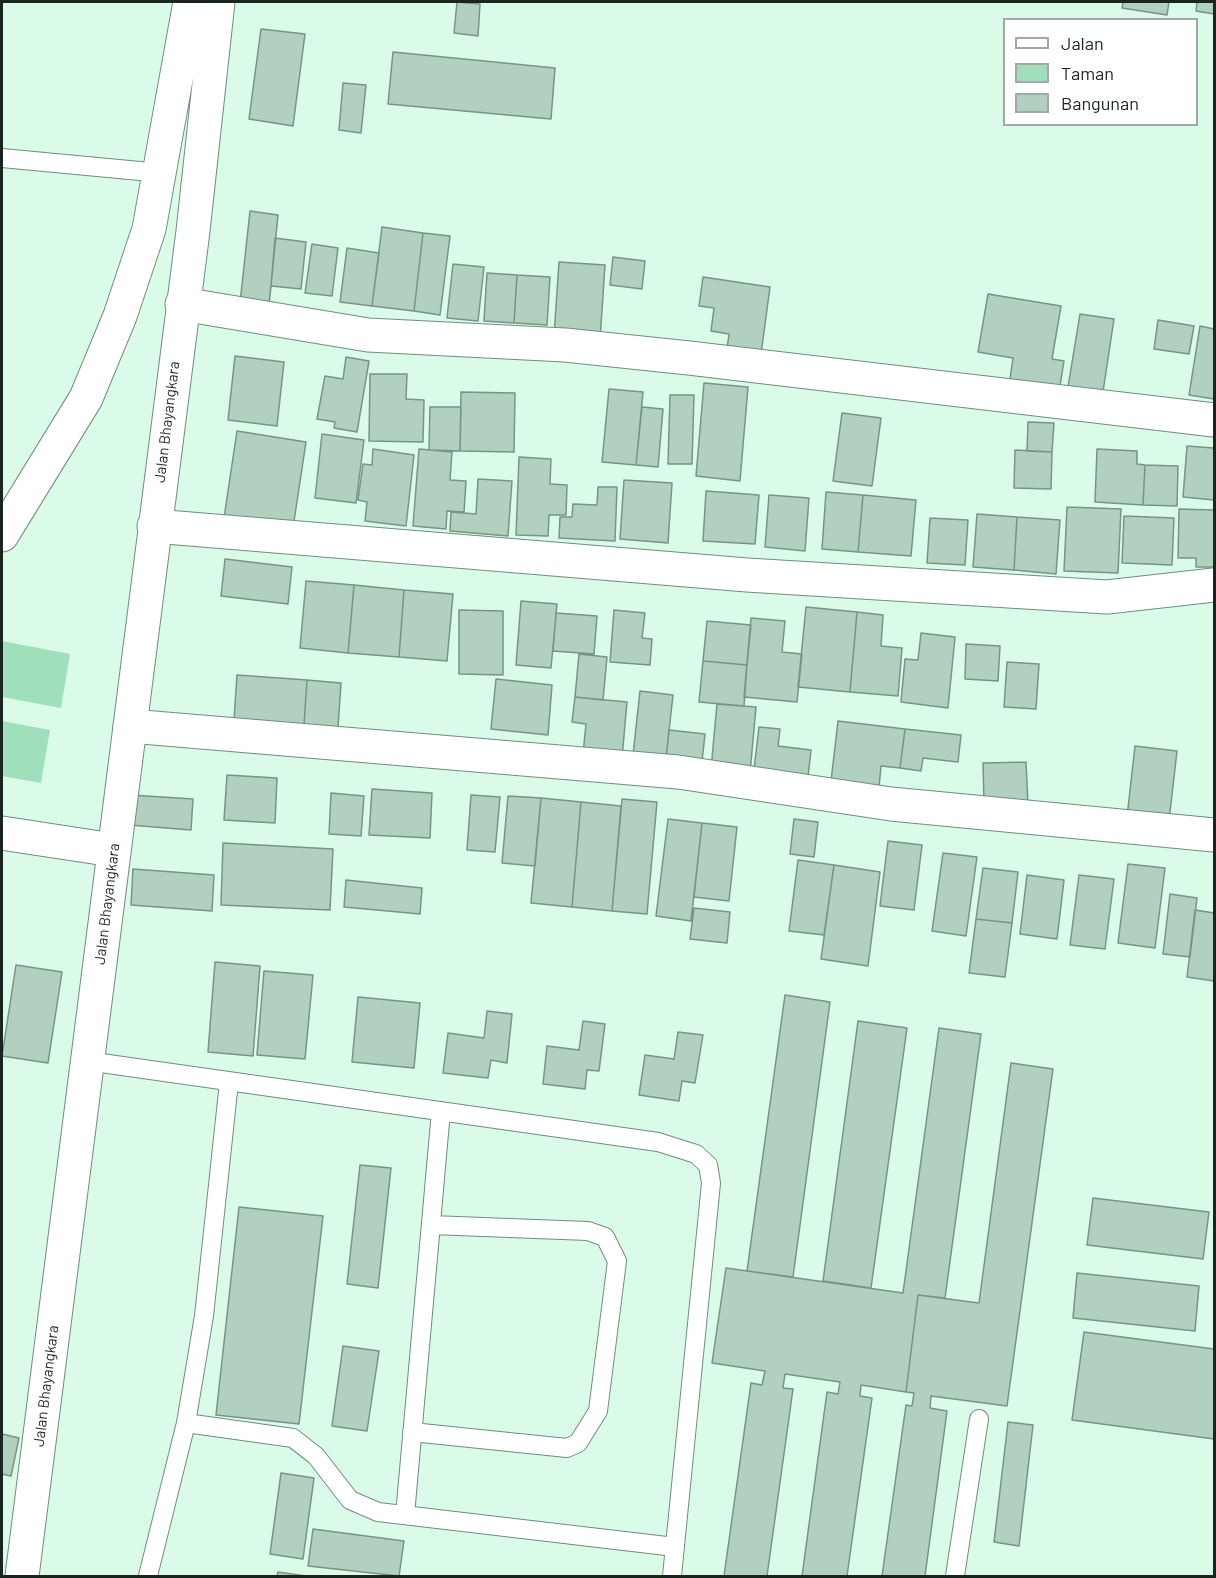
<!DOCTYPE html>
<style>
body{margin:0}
#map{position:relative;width:1216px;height:1578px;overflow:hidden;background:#dbfbe9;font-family:Barlow,sans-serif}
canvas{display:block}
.frame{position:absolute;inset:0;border:3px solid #19251e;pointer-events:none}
.legend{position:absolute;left:1003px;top:18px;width:195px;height:108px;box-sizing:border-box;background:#fff;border:2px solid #a3a8a5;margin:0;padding:8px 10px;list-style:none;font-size:18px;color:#19251e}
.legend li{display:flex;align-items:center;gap:12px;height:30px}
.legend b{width:30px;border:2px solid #a3a8a5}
</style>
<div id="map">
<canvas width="1216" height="1578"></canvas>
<div class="frame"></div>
<ul class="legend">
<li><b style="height:8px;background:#fff"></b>Jalan</li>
<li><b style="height:16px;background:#9fdfbc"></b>Taman</li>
<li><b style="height:16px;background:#b2d0bf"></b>Bangunan</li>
</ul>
</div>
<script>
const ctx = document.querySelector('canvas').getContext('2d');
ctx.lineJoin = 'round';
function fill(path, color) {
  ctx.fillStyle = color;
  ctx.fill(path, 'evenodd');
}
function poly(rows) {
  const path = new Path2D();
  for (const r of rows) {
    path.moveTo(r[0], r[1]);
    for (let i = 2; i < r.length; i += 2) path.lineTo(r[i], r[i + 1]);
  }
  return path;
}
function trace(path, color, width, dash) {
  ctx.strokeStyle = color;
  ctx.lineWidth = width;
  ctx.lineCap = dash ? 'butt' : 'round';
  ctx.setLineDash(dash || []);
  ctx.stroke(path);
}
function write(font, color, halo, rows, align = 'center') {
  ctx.font = font + ' Barlow,sans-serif';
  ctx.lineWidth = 5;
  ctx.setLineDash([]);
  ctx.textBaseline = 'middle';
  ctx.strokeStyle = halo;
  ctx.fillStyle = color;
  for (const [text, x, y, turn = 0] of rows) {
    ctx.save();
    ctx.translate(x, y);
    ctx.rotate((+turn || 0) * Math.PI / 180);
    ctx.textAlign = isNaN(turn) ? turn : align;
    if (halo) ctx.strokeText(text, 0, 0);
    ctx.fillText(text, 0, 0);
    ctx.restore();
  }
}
const green = poly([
 [2,641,70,654,61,708,2,697],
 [2,721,50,730,41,783,2,776]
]);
const building = poly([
 [457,2,480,4,478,36,454,33,457,2],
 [1123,2,1169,2,1167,15,1122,8,1123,2],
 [1197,2,1214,2,1214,14,1196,11,1197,2],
 [261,29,305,34,293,126,249,119,261,29],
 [393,52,555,68,551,119,388,104,393,52],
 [343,83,366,85,361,133,339,130,343,83],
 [250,211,278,215,269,306,240,303,250,211],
 [382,227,423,233,414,311,372,306,382,227],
 [423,233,450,236,440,315,414,311,423,233],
 [275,238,306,242,301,289,271,286,275,238],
 [312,244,338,248,332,296,305,293,312,244],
 [347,248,379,253,372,306,340,302,347,248],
 [613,257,645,261,642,289,610,285,613,257],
 [559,262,605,265,600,340,554,336,559,262],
 [453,264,484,267,478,321,447,318,453,264],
 [487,273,517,275,514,323,484,321,487,273],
 [517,275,550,277,547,325,514,323,517,275],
 [703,277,770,287,761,354,727,349,729,334,711,331,714,308,699,306,703,277],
 [988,294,1061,306,1052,359,1064,361,1060,386,1009,386,1013,358,978,352,988,294],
 [1080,314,1114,319,1101,405,1066,399,1080,314],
 [1158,320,1194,326,1189,354,1154,349,1158,320],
 [1200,326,1214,329,1214,399,1189,395,1200,326],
 [235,356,284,362,277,426,228,420,235,356],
 [346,357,369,361,357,432,334,428,335,422,317,419,325,376,343,379,346,357],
 [370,374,407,374,406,399,424,400,423,442,369,441,370,374],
 [704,383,748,387,740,481,696,476,704,383],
 [609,389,643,392,636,465,602,462,609,389],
 [461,392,515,393,514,452,460,451,461,392],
 [670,395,694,395,692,464,668,464,670,395],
 [430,407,461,407,460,451,429,450,430,407],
 [642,407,663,409,658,467,636,465,642,407],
 [842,413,881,418,872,486,833,481,842,413],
 [1028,422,1054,423,1052,452,1027,451,1028,422],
 [237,431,306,442,293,528,224,518,237,431],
 [322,434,364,440,356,503,315,498,322,434],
 [1187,446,1214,448,1214,500,1183,497,1187,446],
 [373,449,414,455,406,526,365,521,367,502,358,500,363,464,372,465,373,449],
 [419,449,452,452,450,480,466,481,464,512,447,511,446,529,413,526,419,449],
 [1097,449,1137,451,1137,464,1145,465,1143,505,1095,502,1097,449],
 [1015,450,1052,452,1051,489,1014,488,1015,450],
 [519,457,551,459,550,484,567,485,566,515,549,515,548,536,516,535,519,457],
 [1145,465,1178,466,1177,506,1143,505,1145,465],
 [478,479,512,481,508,536,450,531,451,512,476,514,478,479],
 [624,480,672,483,668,543,620,539,624,480],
 [598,487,617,487,615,541,559,538,560,517,572,517,573,504,597,505,598,487],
 [706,491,759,495,755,544,703,541,706,491],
 [826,492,863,495,858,552,822,549,826,492],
 [769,495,809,498,805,551,765,547,769,495],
 [863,495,916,500,911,556,858,552,863,495],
 [1067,507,1121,509,1118,573,1064,571,1067,507],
 [1179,509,1214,510,1214,567,1196,567,1196,558,1178,558,1179,509],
 [977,514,1017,517,1014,570,973,567,977,514],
 [1124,516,1174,518,1172,565,1122,563,1124,516],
 [1017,517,1060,520,1056,574,1014,570,1017,517],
 [930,518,968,520,965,565,927,563,930,518],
 [225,559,292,567,288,604,221,596,225,559],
 [306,581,354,585,348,653,300,648,306,581],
 [354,585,404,590,399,657,348,653,354,585],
 [404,590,453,594,447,661,399,657,404,590],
 [521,601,557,604,551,668,516,665,521,601],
 [806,607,857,612,850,692,798,687,806,607],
 [459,610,503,611,503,675,459,674,459,610],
 [614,610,645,613,642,638,652,639,650,665,610,662,614,610],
 [857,612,883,615,881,646,902,648,898,696,850,692,857,612],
 [556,613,597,616,594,654,553,651,556,613],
 [751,618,785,621,782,652,802,654,797,702,744,697,751,618],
 [707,621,751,625,747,665,703,661,707,621],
 [921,633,955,637,948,708,901,702,905,659,918,660,921,633],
 [966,644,1000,646,998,681,965,679,966,644],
 [579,654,607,657,603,700,575,697,579,654],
 [703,661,747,665,744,706,699,702,703,661],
 [1007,662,1039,664,1036,709,1004,707,1007,662],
 [237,675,307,680,304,725,234,720,237,675],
 [496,679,552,685,548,735,491,729,496,679],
 [307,680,341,683,338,727,304,725,307,680],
 [640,691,673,695,665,767,632,764,640,691],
 [575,697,627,702,622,758,583,754,586,724,572,722,575,697],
 [717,704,756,707,750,773,711,769,717,704],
 [838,721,905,729,900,768,881,766,879,787,831,781,838,721],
 [759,727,780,729,778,746,811,750,807,785,753,778,759,727],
 [905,729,961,735,958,762,923,758,921,771,900,768,905,729],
 [669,730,705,734,701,771,665,767,669,730],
 [1135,746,1177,751,1169,821,1127,817,1135,746],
 [1026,762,1028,804,984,805,983,763,1026,762],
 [227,775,277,778,275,823,224,820,227,775],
 [372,789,432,793,430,838,369,835,372,789],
 [331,793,364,796,361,836,329,834,331,793],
 [131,795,193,799,191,830,129,825,131,795],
 [471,795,500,797,495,852,467,850,471,795],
 [508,796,541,798,535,866,502,863,508,796],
 [541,798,581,802,572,907,531,903,541,798],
 [622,799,657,802,647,914,612,911,622,799],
 [581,802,621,806,612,911,572,907,581,802],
 [668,819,702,823,691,921,656,916,668,819],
 [794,819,818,822,814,857,790,854,794,819],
 [702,823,737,827,729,901,694,897,702,823],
 [888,841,922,845,914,910,880,906,888,841],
 [223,843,333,849,330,910,221,905,223,843],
 [943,853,977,857,966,936,932,931,943,853],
 [798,860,834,865,824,935,789,931,798,860],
 [1128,864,1165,868,1155,948,1118,943,1128,864],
 [834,865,880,872,868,966,821,959,834,865],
 [983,868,1018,872,1012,923,976,919,983,868],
 [133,869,214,875,212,911,131,905,133,869],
 [1027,875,1064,880,1057,939,1020,934,1027,875],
 [1079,875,1114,879,1105,949,1070,945,1079,875],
 [346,880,422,888,420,914,344,907,346,880],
 [1170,894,1197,898,1190,957,1163,954,1170,894],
 [694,908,730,912,727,943,690,939,694,908],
 [1195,910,1214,913,1214,981,1187,977,1195,910],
 [976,919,1012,923,1005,977,969,973,976,919],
 [215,962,260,966,253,1056,208,1052,215,962],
 [16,965,62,972,48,1063,2,1056,16,965],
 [264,971,313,975,305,1059,257,1055,264,971],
 [785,995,830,1002,793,1277,747,1271,785,995],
 [358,997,420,1003,414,1068,352,1062,358,997],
 [487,1011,512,1014,507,1063,491,1060,488,1078,443,1073,448,1033,484,1038,487,1011],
 [583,1021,605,1024,599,1071,587,1070,585,1089,543,1084,547,1046,579,1050,583,1021],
 [858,1021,907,1028,871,1288,823,1281,858,1021],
 [939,1028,981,1034,945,1298,918,1295,906,1392,861,1385,860,1396,872,1398,847,1576,802,1576,827,1392,838,1394,840,1382,785,1374,783,1388,793,1389,767,1576,724,1576,751,1383,762,1385,765,1371,712,1363,726,1268,903,1293,939,1028],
 [678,1032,703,1035,695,1083,682,1081,679,1101,639,1095,645,1055,674,1059,678,1032],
 [1011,1063,1053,1069,1007,1406,931,1396,930,1408,947,1411,925,1576,882,1576,906,1405,912,1406,914,1393,906,1392,918,1295,979,1303,1011,1063],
 [360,1165,391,1168,378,1288,347,1284,360,1165],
 [1093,1198,1209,1212,1203,1259,1087,1245,1093,1198],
 [239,1207,323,1216,299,1424,216,1415,239,1207],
 [1077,1273,1199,1286,1195,1331,1073,1318,1077,1273],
 [1084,1332,1214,1349,1214,1439,1072,1420,1084,1332],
 [343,1346,379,1351,367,1431,332,1426,343,1346],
 [1008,1422,1033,1425,1019,1546,994,1542,1008,1422],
 [2,1434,19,1438,11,1476,2,1474,2,1434],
 [281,1473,314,1478,303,1559,270,1554,281,1473],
 [313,1529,404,1541,399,1576,308,1566,313,1529],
 [278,1572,306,1576,277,1576,278,1572]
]);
const service = poly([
 [2,158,161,173],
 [87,1061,658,1142,696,1154,708,1165,711,1183,672,1576],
 [186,1423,293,1438,316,1456,350,1500,378,1512,675,1547],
 [412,1432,567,1448,578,1443,598,1411,617,1261,605,1237,588,1231,431,1225],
 [405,1515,441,1111],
 [148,1576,186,1423,204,1316,229,1082],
 [955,1576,979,1419]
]);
const minor = poly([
 [182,304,368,335,565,345,689,358,1214,420],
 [154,526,747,575,1107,597,1214,585],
 [130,726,678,772,891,804,1214,835],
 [2,833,113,850]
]);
const primary = poly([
 [2,535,86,398,120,316,149,229,190,2],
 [22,1576,193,231,218,2]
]);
const streetNames = [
 ["Jalan Bhayangkara",167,422,-83],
 ["Jalan Bhayangkara",107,904,-83],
 ["Jalan Bhayangkara",46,1386,-83]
];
fill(green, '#9fdfbc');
fill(building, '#b2d0bf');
trace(building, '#779484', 1.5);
trace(service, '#718d7d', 20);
trace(minor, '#718d7d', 35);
trace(primary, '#718d7d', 35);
trace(service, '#fff', 18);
trace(minor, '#fff', 33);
trace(primary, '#fff', 33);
write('15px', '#19251e', '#fff', streetNames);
</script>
